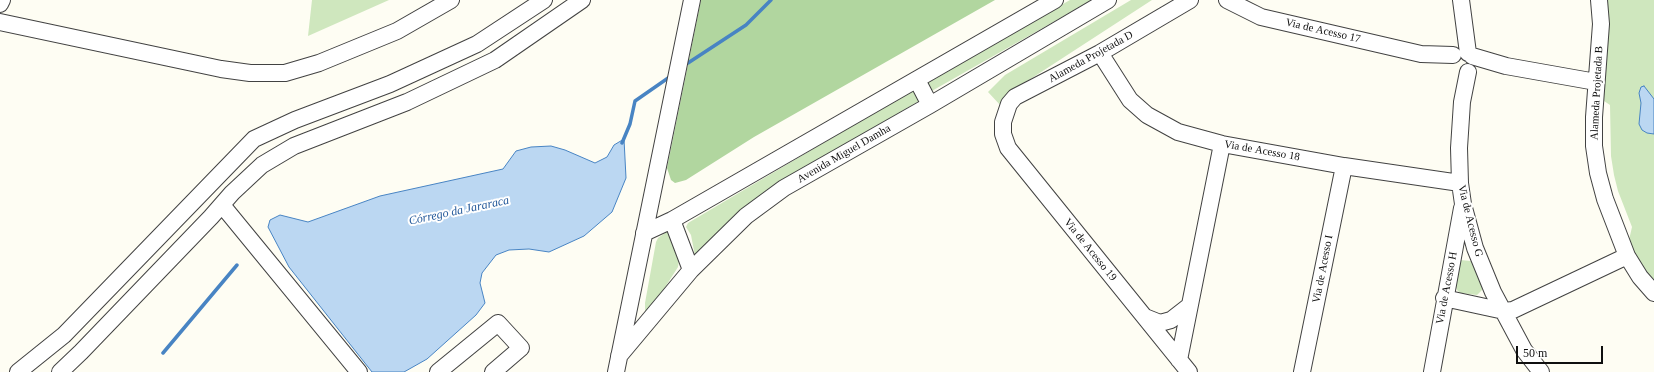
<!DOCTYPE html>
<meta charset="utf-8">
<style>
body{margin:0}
#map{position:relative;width:1654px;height:372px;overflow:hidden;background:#fefdf3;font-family:Georgia,serif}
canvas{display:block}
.scale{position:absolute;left:1516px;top:346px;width:87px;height:18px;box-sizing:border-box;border:2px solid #0f0f0f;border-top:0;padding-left:5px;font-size:12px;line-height:14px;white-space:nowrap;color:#0f0f0f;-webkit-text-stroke:3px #fff;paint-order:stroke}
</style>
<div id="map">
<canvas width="1654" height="372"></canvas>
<div class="scale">50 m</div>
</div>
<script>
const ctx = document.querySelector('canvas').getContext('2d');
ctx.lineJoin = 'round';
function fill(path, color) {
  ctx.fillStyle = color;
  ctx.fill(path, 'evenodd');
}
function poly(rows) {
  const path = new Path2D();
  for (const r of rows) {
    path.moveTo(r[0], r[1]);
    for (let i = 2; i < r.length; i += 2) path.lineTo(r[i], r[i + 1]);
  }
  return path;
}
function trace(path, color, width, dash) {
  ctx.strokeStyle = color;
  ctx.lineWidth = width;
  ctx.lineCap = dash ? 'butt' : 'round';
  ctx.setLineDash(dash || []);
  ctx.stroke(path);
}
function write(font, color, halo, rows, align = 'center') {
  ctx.font = font + ' Georgia,serif';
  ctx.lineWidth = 4;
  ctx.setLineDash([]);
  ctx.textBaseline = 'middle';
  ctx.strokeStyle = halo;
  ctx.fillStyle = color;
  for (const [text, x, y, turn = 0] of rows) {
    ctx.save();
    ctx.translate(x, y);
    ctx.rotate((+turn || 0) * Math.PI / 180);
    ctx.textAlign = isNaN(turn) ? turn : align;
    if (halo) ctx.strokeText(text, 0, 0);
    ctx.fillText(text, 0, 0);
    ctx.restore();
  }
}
const green = poly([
 [312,0,389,0,308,36],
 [1070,0,1092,0,930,92,925,83],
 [1131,0,1152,0,1015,89,1001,106,988,92,1005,75],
 [1606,0,1654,0,1654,283,1630,247,1629,240,1632,227,1618,191,1614,175,1611,156,1610,105,1604,101,1602,97,1607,48],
 [918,87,924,98,768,191,695,256,691,235,686,227,688,223],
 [669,230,680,253,678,267,648,314,645,311,645,303,656,242,658,238],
 [1460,260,1471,261,1482,285,1482,290,1477,295,1460,293,1457,290,1456,287]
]);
const forest = poly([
 [701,0,995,0,754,137,686,180,675,183,671,180,667,168]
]);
const water = poly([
 [1644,86,1654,99,1654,134,1647,133,1642,130,1639,124,1641,103,1639,93,1641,87,1644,86],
 [624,139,626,178,612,212,584,236,549,252,529,249,509,250,496,255,482,273,480,283,485,303,476,315,427,359,404,372,372,372,289,267,268,227,270,220,280,215,308,222,380,196,503,169,516,151,531,147,551,146,565,150,595,163,607,157,614,145,624,139]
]);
const stream = poly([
 [688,63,746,25,771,0],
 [622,143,630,124,635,101,671,76],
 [163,353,237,265]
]);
const minor = poly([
 [1227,0,1261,17,1421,54,1453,55],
 [1461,0,1468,53],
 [1599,0,1601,24,1594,117,1594,146,1598,173,1605,199,1627,256,1640,277,1654,293],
 [0,4,2,0],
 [0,22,221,69,250,73,285,73,319,63,397,31,451,0],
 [1100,53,1130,100,1147,115,1178,132,1222,144,1344,166,1460,183],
 [1472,56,1506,66,1596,82],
 [1468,72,1462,102,1459,148,1460,183,1463,204,1475,248,1493,292,1524,350,1541,372],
 [917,80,930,105],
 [222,205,359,372],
 [672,220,691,270],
 [644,233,672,220,1055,0],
 [1444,298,1504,311,1513,310,1627,256],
 [1145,317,1160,323,1171,320,1189,306],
 [619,356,691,270,746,216,784,188,930,105,1108,0],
 [1179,360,1222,144],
 [18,372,64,335,254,139,295,120,390,84,477,44,544,0],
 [60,372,81,352,211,217,232,193,262,165,294,146,407,102,495,60,582,0],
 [438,372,498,323,521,348,493,372],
 [616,372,692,0],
 [1189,372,1008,148,1003,134,1003,122,1009,104,1015,97,1100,53,1190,0],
 [1302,372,1344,166],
 [1432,372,1462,208]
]);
const streetNames = [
 ["Via de Acesso 17",1323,31,13],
 ["Alameda Projetada D",1091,57,-29],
 ["Alameda Projetada B",1597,93,-87],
 ["Via de Acesso 18",1262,151,10],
 ["Avenida Miguel Damha",844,154,-30],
 ["Via de Acesso G",1470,221,76],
 ["Via de Acesso 19",1090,250,51],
 ["Via de Acesso I",1323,269,-79],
 ["Via de Acesso H",1447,288,-79]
];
const waterNames = [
 ["Córrego da Jararaca",459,211,-12]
];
fill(green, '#cfe7be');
fill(forest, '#b1d69f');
fill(water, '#bbd7f2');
trace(water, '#4884c3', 1);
trace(stream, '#4884c3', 3.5);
trace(minor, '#424242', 18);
trace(minor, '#fff', 16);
write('11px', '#0f0f0f', '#fff', streetNames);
write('italic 12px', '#215799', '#fff', waterNames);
</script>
